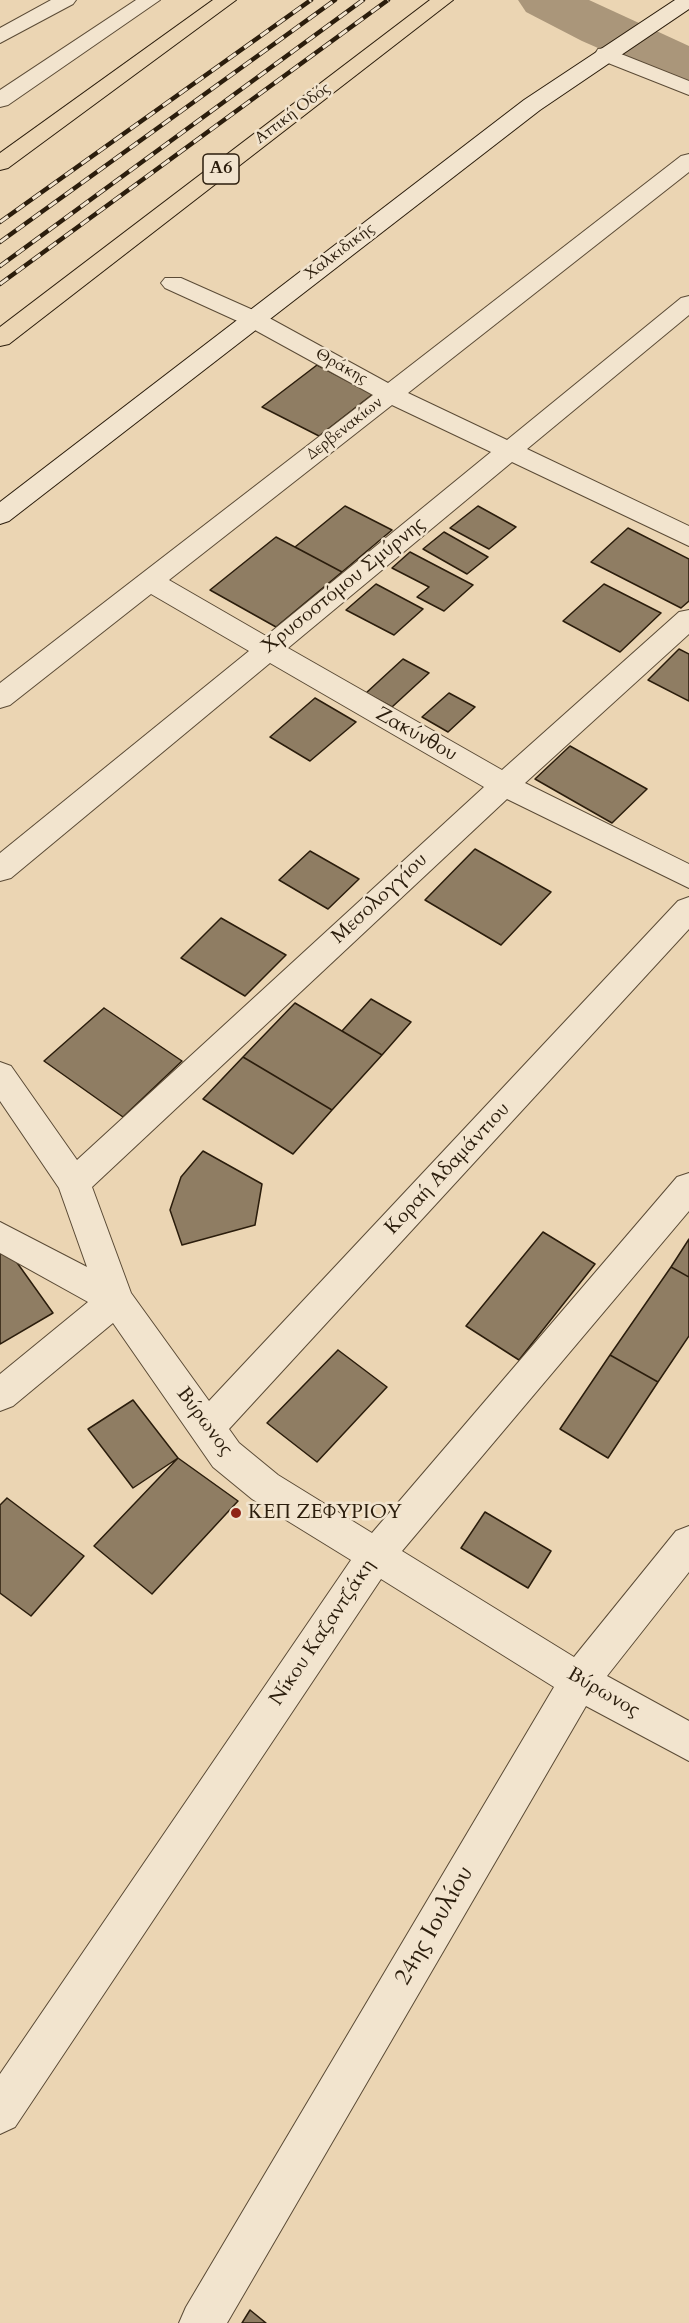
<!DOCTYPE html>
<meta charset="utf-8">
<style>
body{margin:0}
canvas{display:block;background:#ebd5b3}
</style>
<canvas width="689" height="2323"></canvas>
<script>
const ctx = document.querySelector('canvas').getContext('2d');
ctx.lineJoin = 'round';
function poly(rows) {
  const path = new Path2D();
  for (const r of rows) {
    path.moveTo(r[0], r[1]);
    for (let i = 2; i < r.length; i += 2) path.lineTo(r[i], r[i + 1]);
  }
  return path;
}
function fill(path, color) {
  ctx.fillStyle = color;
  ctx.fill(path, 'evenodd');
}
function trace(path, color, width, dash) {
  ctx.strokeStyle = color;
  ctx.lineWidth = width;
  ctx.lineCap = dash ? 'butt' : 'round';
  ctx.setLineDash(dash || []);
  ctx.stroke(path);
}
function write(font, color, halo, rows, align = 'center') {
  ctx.font = font + ' Cardo,serif';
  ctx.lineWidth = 5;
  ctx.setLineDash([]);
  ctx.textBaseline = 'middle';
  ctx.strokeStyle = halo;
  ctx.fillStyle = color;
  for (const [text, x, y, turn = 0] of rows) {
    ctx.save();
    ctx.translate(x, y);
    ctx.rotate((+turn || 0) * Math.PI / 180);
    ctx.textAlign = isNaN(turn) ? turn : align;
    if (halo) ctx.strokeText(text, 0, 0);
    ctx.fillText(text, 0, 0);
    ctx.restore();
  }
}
const river = poly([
 [518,0,589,0,689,46,689,84,669,79,582,41,526,12,518,0]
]);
const building = poly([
 [317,365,373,394,319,436,262,407,317,365],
 [345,506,392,530,342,572,295,547,345,506],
 [478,506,516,527,489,549,450,528,478,506],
 [628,528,689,559,689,601,681,608,591,562,628,528],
 [444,532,488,557,467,574,423,549,444,532],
 [276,537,342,572,276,627,210,590,276,537],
 [410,552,473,585,444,611,417,597,429,587,392,568,410,552],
 [376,584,423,609,394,635,346,610,376,584],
 [604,584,661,613,620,652,563,621,604,584],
 [679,649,689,654,689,701,648,680,679,649],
 [403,659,429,673,392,707,366,693,403,659],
 [449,693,475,707,448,732,422,717,449,693],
 [315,698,356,722,310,761,270,737,315,698],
 [570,746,647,789,612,823,535,779,570,746],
 [475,849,551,892,501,945,425,900,475,849],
 [310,851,359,879,328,909,279,880,310,851],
 [221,918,286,955,245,996,181,958,221,918],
 [371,999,411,1022,382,1055,342,1031,371,999],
 [295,1003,382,1055,332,1110,243,1057,295,1003],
 [104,1008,182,1061,123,1117,44,1061,104,1008],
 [243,1057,332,1110,293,1154,203,1099,243,1057],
 [203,1151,262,1184,255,1225,182,1245,170,1210,181,1177,203,1151],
 [543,1232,595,1264,519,1360,466,1326,543,1232],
 [689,1239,689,1277,671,1267,689,1239],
 [8,1250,53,1313,0,1344,0,1254,8,1250],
 [671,1267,689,1277,689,1336,658,1382,610,1355,671,1267],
 [338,1350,387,1387,317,1462,267,1423,338,1350],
 [610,1355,658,1382,608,1458,560,1429,610,1355],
 [133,1400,178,1458,133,1488,88,1429,133,1400],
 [178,1458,238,1501,152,1594,94,1546,178,1458],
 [7,1498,84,1556,31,1616,0,1593,0,1505,7,1498],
 [485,1512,551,1551,528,1588,461,1548,485,1512],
 [250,2310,266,2323,242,2323,250,2310]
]);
const street = poly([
 [51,0,76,0,73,4,0,43,0,28,51,0],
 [136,0,160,0,8,105,0,107,0,90,136,0],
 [606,48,689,81,689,95,598,59,595,54,598,49,606,48],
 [689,154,689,172,408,393,507,440,681,298,689,296,689,315,527,449,689,526,689,546,512,462,288,648,502,770,679,612,689,610,689,634,525,783,689,864,689,888,507,799,92,1187,131,1293,209,1401,678,901,689,897,689,929,229,1429,239,1443,278,1475,372,1533,677,1177,689,1173,689,1211,402,1551,574,1657,676,1531,689,1526,689,1572,607,1676,689,1721,689,1761,586,1706,227,2323,179,2323,186,2307,554,1687,381,1579,15,2127,0,2134,0,2074,351,1560,252,1499,213,1467,113,1323,13,1406,0,1411,0,1374,88,1302,0,1253,0,1222,87,1267,59,1188,0,1101,0,1062,11,1066,77,1160,484,787,270,663,11,878,0,881,0,853,249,651,151,594,10,705,0,708,0,683,373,395,244,324,165,288,161,283,165,278,181,278,262,314,388,383,681,156,689,154],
 [392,405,491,452,266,636,169,580,392,405]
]);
const secondary = poly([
 [675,0,689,0,689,9,540,110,9,521,0,524,0,502,524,100,675,0]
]);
const highway = poly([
 [213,0,236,0,8,168,0,170,0,153,213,0],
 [430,0,453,0,9,344,0,346,0,327,430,0]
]);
const rail = poly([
 [0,222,311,0],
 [0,242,335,0],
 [0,266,363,0],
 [0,284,388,0]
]);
const markers = [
 [236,1513,6,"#8f2418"]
];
const farStreetnames = [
 ["Αττική Οδός",293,114,-37],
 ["Χαλκιδικής",340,252,-37],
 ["Θράκης",341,367,29],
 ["Δερβενακίων",345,429,-38]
];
const shields = [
 [221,169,36]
];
const shieldNames = [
 ["Α6",221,169]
];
const streetNames = [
 ["Χρυσοστόμου Σμύρνης",344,586,-39],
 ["Ζακύνθου",416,735,29],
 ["Μεσολογγίου",380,899,-43],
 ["Κοραή Αδαμάντιου",448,1169,-47],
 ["Βύρωνος",204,1422,53],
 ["Νίκου Καζαντζάκη",323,1633,-56],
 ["Βύρωνος",603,1693,30]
];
const poiNames = [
 ["ΚΕΠ ΖΕΦΥΡΙΟΥ",248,1513]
];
const nearStreetnames = [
 ["24ης Ιουλίου",435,1926,-60]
];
fill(river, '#aa967a');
fill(building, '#8f7d63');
trace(building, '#2b1d0c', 1.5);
trace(street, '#5b4b36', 2);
trace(secondary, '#2b1d0c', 2);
trace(highway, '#2b1d0c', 2);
fill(street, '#f2e4ce');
fill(secondary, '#f2e4ce');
fill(highway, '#ebd5b3');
trace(rail, '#2b1d0c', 4.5);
trace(rail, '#f2e4ce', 3, [10]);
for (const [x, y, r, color] of markers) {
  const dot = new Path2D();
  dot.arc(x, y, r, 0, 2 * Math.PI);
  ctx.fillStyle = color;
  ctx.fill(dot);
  trace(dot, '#f2e4ce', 2);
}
write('16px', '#2b1d0c', '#f2e4ce', farStreetnames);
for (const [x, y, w] of shields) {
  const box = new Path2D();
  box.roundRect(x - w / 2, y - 15, w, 30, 4.5);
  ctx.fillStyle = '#f2e4ce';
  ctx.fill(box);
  trace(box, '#2b1d0c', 1.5);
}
write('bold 18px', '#2b1d0c', null, shieldNames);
write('20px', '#2b1d0c', '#f2e4ce', streetNames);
write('20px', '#2b1d0c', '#f2e4ce', poiNames, 'left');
write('24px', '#2b1d0c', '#f2e4ce', nearStreetnames);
</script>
